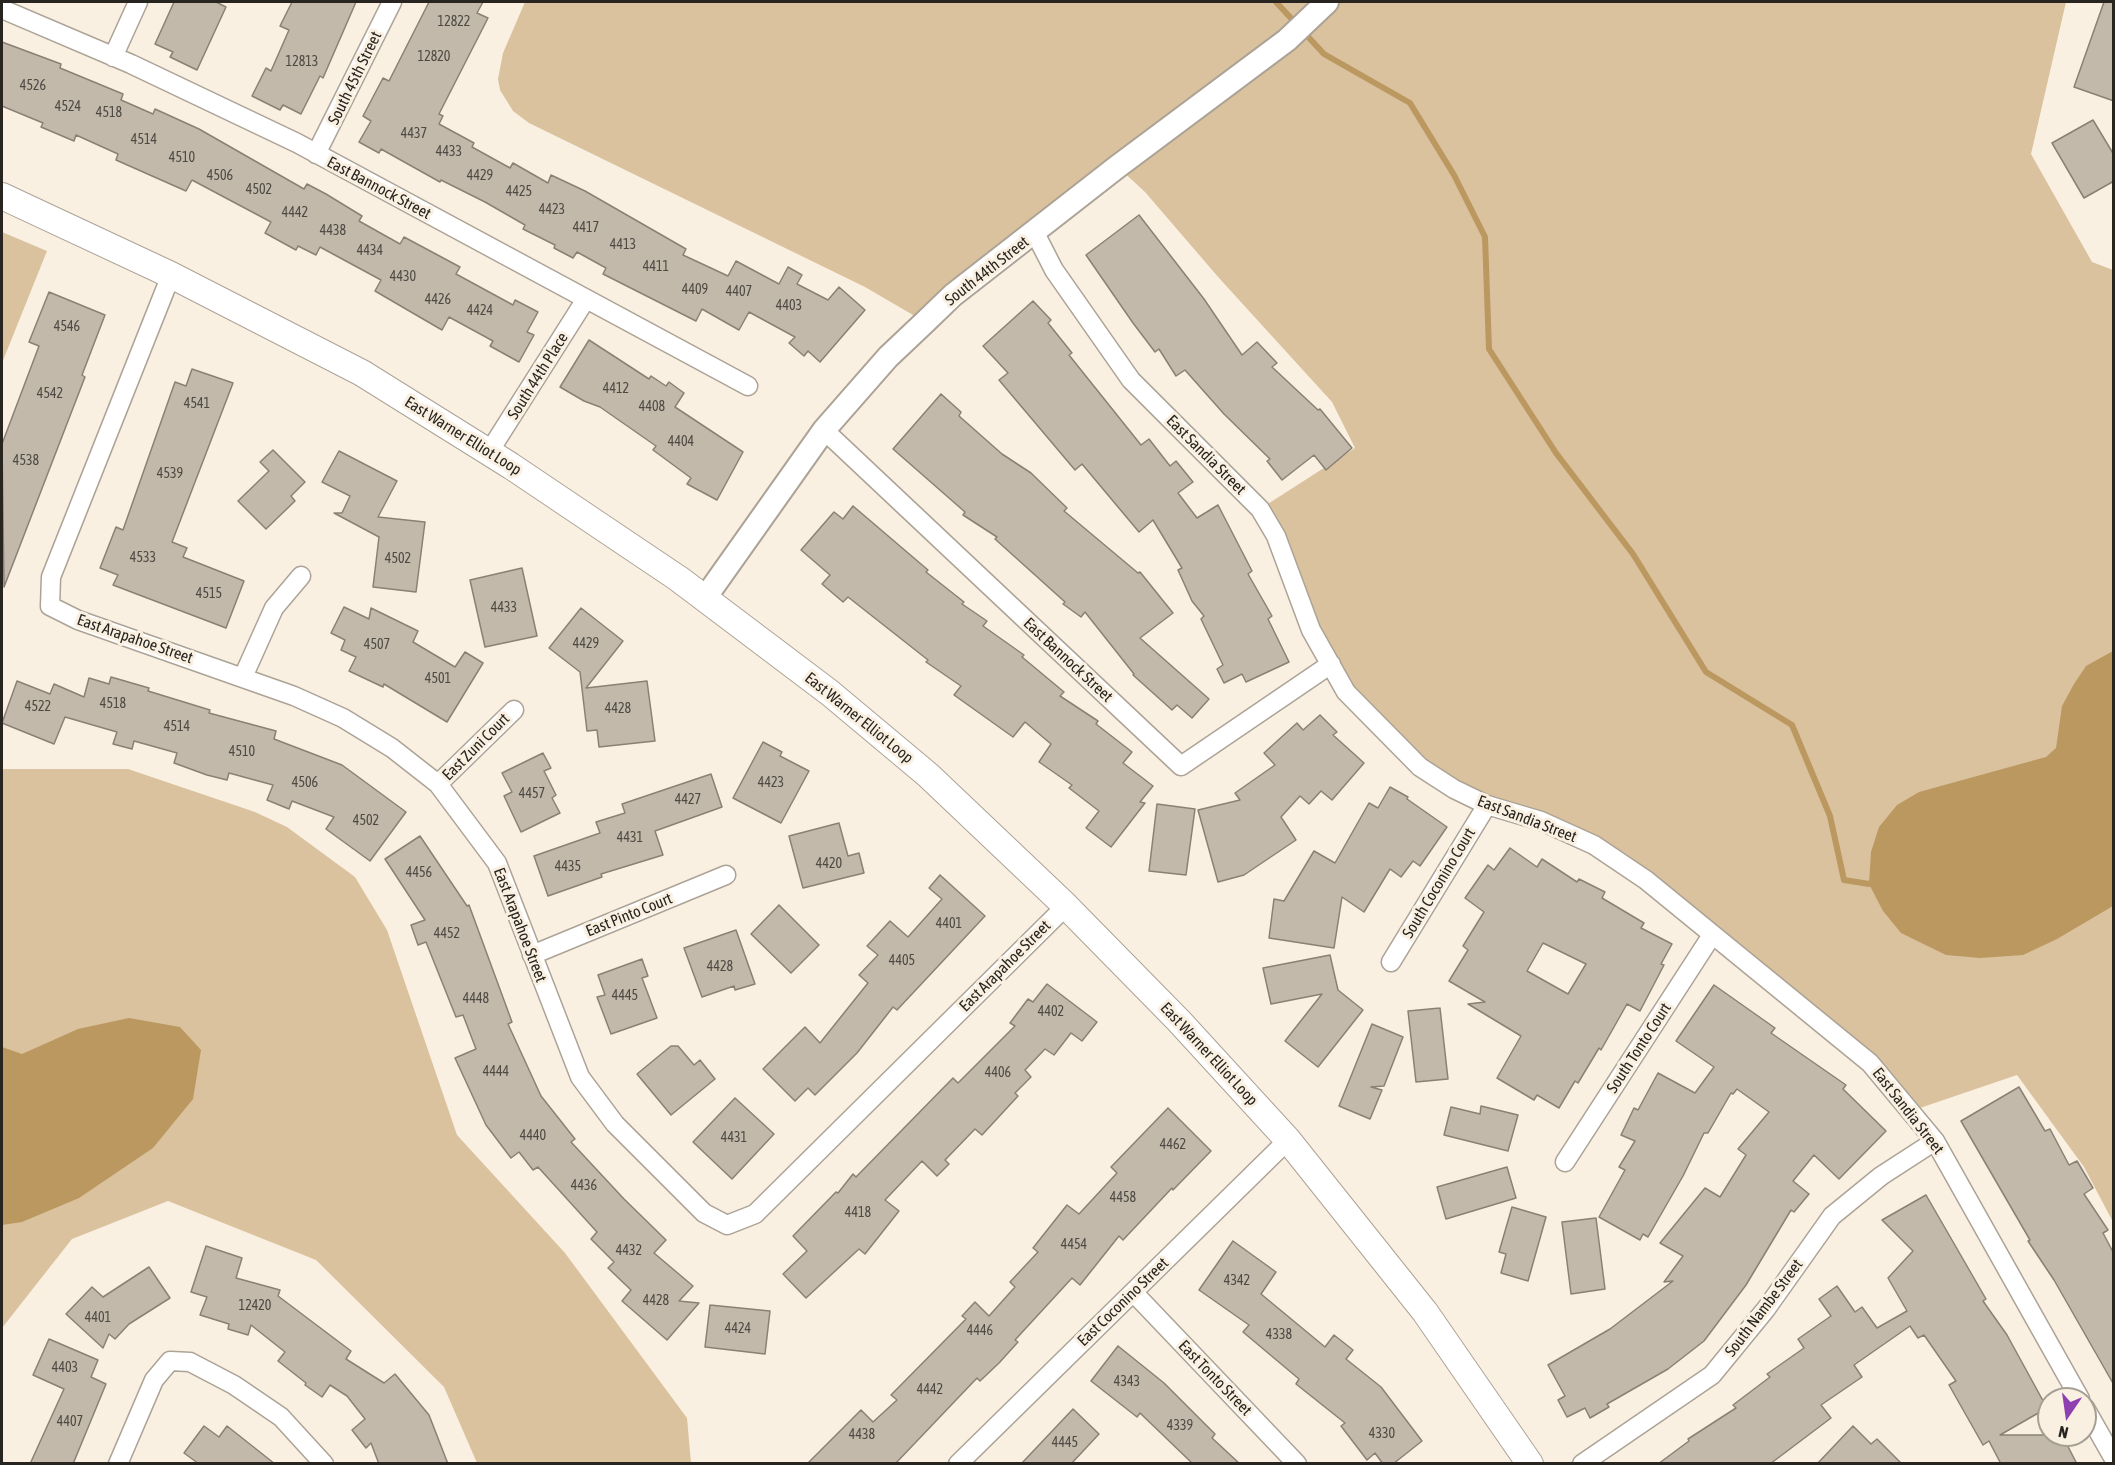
<!DOCTYPE html>
<style>
body{margin:0}
#map{position:relative;width:2115px;height:1465px;overflow:hidden;background:#faf0e2;font-family:"Asap Condensed",sans-serif}
canvas{display:block}
.frame{position:absolute;inset:0;border:3px solid #282520;pointer-events:none}
.north{position:absolute;left:2037px;top:1387px;width:60px;height:60px;box-sizing:border-box;background:#faf0e2;border:2px solid #a69f94;border-radius:50%;rotate:193deg;font-size:16px;font-weight:700;line-height:24px;text-align:center;color:#282520}
.north::after{content:'';display:block;margin:auto;width:21px;height:27px;background:#8e3fb0;clip-path:polygon(50% 0,100% 100%,50% 72%,0 100%)}
</style>
<div id="map">
<canvas width="2115" height="1465"></canvas>
<div class="frame"></div>
<div class="north">N</div>
</div>
<script>
const ctx = document.querySelector('canvas').getContext('2d');
ctx.lineJoin = 'round';
function fill(path, color) {
  ctx.fillStyle = color;
  ctx.fill(path, 'evenodd');
}
function poly(rows) {
  const path = new Path2D();
  for (const r of rows) {
    path.moveTo(r[0], r[1]);
    for (let i = 2; i < r.length; i += 2) path.lineTo(r[i], r[i + 1]);
  }
  return path;
}
function trace(path, color, width, dash) {
  ctx.strokeStyle = color;
  ctx.lineWidth = width;
  ctx.lineCap = dash ? 'butt' : 'round';
  ctx.setLineDash(dash || []);
  ctx.stroke(path);
}
function write(font, color, halo, rows, align = 'center') {
  ctx.font = font + ' "Asap Condensed",sans-serif';
  ctx.lineWidth = 6;
  ctx.setLineDash([]);
  ctx.textBaseline = 'middle';
  ctx.strokeStyle = halo;
  ctx.fillStyle = color;
  for (const [text, x, y, turn = 0] of rows) {
    ctx.save();
    ctx.translate(x, y);
    ctx.rotate((+turn || 0) * Math.PI / 180);
    ctx.textAlign = isNaN(turn) ? turn : align;
    if (halo) ctx.strokeText(text, 0, 0);
    ctx.fillText(text, 0, 0);
    ctx.restore();
  }
}
const green = poly([
 [525,2,2066,2,2031,154,2092,262,2113,270,2113,1222,2084,1167,2017,1075,1911,1111,1869,1063,1594,845,1454,789,1346,692,1260,509,1355,448,1332,402,1219,278,1145,192,1118,167,925,322,865,287,529,123,513,111,500,90,498,79,503,53],
 [2,232,47,251,2,363],
 [2,769,128,769,255,812,287,827,355,877,387,930,457,1135,565,1253,687,1418,691,1463,477,1463,444,1387,316,1260,168,1201,72,1239,2,1328]
]);
const water = poly([
 [2113,651,2113,906,2057,939,2023,955,1980,958,1946,955,1901,933,1883,911,1869,884,1871,852,1879,827,1897,805,1919,792,2046,757,2056,748,2062,706,2074,684,2086,666],
 [129,1018,180,1027,201,1050,193,1099,153,1148,79,1198,22,1222,2,1225,2,1047,22,1054,78,1029]
]);
const stream = poly([
 [1276,2,1324,54,1410,103,1454,175,1485,237,1489,349,1556,453,1633,554,1706,672,1792,725,1830,816,1844,880,1869,884,1874,881]
]);
const building = poly([
 [174,2,216,2,226,7,197,70,170,57,173,52,155,44,174,2],
 [292,2,356,2,323,78,320,76,301,114,283,105,280,110,252,96,266,68,271,71,289,30,280,26,292,2],
 [429,2,483,2,477,13,488,18,439,114,443,116,439,124,474,143,472,147,510,168,513,163,548,183,551,175,585,191,686,249,683,255,728,276,736,261,779,284,788,267,802,275,797,284,828,300,839,287,865,310,820,362,808,351,804,356,789,343,795,337,749,312,739,330,702,309,696,321,603,274,606,268,577,252,573,258,554,248,555,245,523,229,525,225,485,202,441,180,440,182,381,149,379,153,359,142,371,121,363,116,383,78,389,81,429,2],
 [2104,2,2114,2,2114,101,2074,87,2104,2],
 [2,42,61,64,60,68,123,94,121,100,153,114,155,109,199,129,304,189,307,184,326,194,362,216,359,221,400,244,404,237,460,267,456,274,513,305,515,300,538,312,527,332,534,335,519,362,490,346,493,341,449,317,442,330,411,312,375,291,381,280,320,247,316,255,298,246,296,250,265,233,271,222,192,180,186,191,116,160,118,154,76,135,74,141,41,127,43,123,2,106,2,42],
 [2093,120,2114,155,2114,181,2084,198,2052,143,2093,120],
 [1139,215,1204,299,1242,355,1257,342,1277,363,1272,367,1318,410,1320,409,1352,448,1326,470,1314,455,1282,480,1267,461,1270,459,1224,414,1185,370,1176,376,1159,349,1155,352,1133,323,1086,255,1139,215],
 [49,292,105,315,82,375,85,377,4,587,2,444,39,346,29,342,49,292],
 [1033,301,1051,320,1048,323,1072,353,1069,355,1141,445,1149,439,1170,466,1176,461,1193,482,1178,493,1197,518,1218,505,1252,571,1248,574,1272,616,1268,619,1289,662,1246,682,1242,674,1224,683,1217,669,1223,665,1201,619,1204,616,1192,601,1178,570,1182,568,1153,520,1139,532,1082,464,1075,470,999,380,1008,373,983,346,1033,301],
 [589,340,649,379,651,376,666,386,669,382,684,393,675,407,743,452,717,500,687,484,691,478,653,450,656,446,600,407,584,401,560,387,589,340],
 [192,369,233,383,172,542,187,548,183,557,244,581,226,628,113,585,118,575,100,568,116,527,123,530,175,382,186,386,192,369],
 [941,394,961,412,959,416,1002,454,1031,473,1067,508,1064,511,1138,573,1140,572,1173,613,1140,638,1209,699,1192,718,1177,705,1172,710,1133,675,1134,674,1085,612,1081,617,1063,604,1065,602,995,539,997,537,963,515,965,512,893,449,941,394],
 [273,450,305,482,291,496,295,501,266,529,238,501,269,471,260,462,273,450],
 [339,451,397,481,378,517,425,522,416,592,373,587,379,537,334,513,342,513,350,496,322,482,339,451],
 [853,506,928,570,926,572,964,602,962,604,987,621,983,626,1024,655,1022,657,1064,692,1060,696,1098,721,1096,724,1132,752,1123,763,1153,786,1140,802,1145,803,1111,847,1086,828,1099,811,1069,788,1072,785,1039,762,1051,744,1025,722,1013,737,954,695,961,686,926,662,928,660,848,597,843,602,822,584,830,575,801,550,834,512,843,519,853,506],
 [522,568,537,636,485,647,470,580,522,568],
 [344,607,369,619,371,608,418,631,413,642,455,667,465,652,483,663,447,722,384,684,383,687,349,671,356,657,341,650,345,640,331,633,344,607],
 [581,608,623,641,586,688,647,681,655,741,599,747,597,730,587,731,580,672,549,648,581,608],
 [111,677,149,688,148,691,210,710,209,713,276,731,274,739,342,765,406,812,370,861,326,829,334,817,292,801,289,809,267,800,273,785,229,773,227,780,207,775,174,763,177,753,134,741,132,749,113,744,117,732,65,717,54,744,2,723,17,681,50,694,54,684,84,697,89,678,109,684,111,677],
 [1320,715,1337,732,1333,735,1364,763,1332,800,1321,791,1309,804,1300,796,1281,817,1296,840,1244,875,1218,882,1198,810,1240,800,1235,793,1275,765,1264,753,1297,723,1303,730,1320,715],
 [763,742,782,752,780,756,809,771,781,823,733,798,763,742],
 [543,753,551,768,544,771,556,795,552,798,560,813,521,832,504,796,512,792,502,773,543,753],
 [711,774,722,807,655,831,663,855,601,874,602,877,548,896,534,856,600,833,596,822,625,813,622,804,711,774],
 [1390,787,1408,797,1407,799,1447,827,1420,866,1413,861,1401,877,1390,869,1364,912,1342,897,1334,948,1269,938,1274,899,1284,901,1314,851,1335,863,1369,803,1378,808,1390,787],
 [1157,804,1195,809,1186,875,1149,871,1157,804],
 [839,823,848,856,859,853,864,873,803,888,789,836,839,823],
 [420,836,467,906,469,905,512,1022,508,1024,541,1096,575,1139,571,1142,624,1199,666,1240,654,1253,693,1286,679,1301,699,1303,667,1340,622,1301,631,1290,608,1268,614,1262,591,1239,597,1232,538,1167,533,1170,519,1152,511,1158,486,1125,455,1058,476,1049,463,1015,456,1017,426,942,418,945,411,925,425,920,385,859,420,836],
 [1510,848,1537,867,1542,859,1577,882,1579,879,1605,892,1602,898,1644,923,1641,928,1672,944,1661,964,1664,965,1640,1011,1627,1004,1601,1050,1599,1048,1578,1083,1575,1081,1559,1108,1537,1095,1534,1100,1497,1078,1521,1036,1468,1004,1485,1002,1449,981,1468,950,1463,946,1484,912,1465,898,1488,865,1494,870,1510,848],
 [1543,943,1586,964,1568,994,1527,971,1543,943],
 [940,875,985,916,897,1010,893,1007,857,1053,815,1095,808,1088,795,1101,763,1069,805,1027,820,1043,868,983,859,975,878,955,867,946,890,921,908,937,942,899,929,888,940,875],
 [779,905,819,945,791,973,751,934,779,905],
 [736,930,755,984,735,990,734,986,702,997,684,948,736,930],
 [1330,955,1338,990,1363,1010,1318,1067,1285,1041,1322,994,1271,1004,1263,968,1330,955],
 [642,959,648,976,642,978,657,1018,611,1034,597,997,605,995,598,975,642,959],
 [1047,984,1097,1022,1082,1041,1071,1033,1054,1055,1045,1049,1025,1070,1031,1077,1015,1093,1018,1096,982,1135,975,1129,945,1160,949,1164,937,1176,922,1161,885,1200,899,1211,865,1254,859,1249,806,1298,783,1274,807,1251,793,1236,836,1192,838,1193,853,1174,856,1177,953,1078,958,1083,1015,1026,1010,1023,1028,999,1033,1002,1047,984],
 [1714,985,1775,1028,1771,1033,1846,1085,1843,1089,1886,1131,1839,1179,1814,1155,1793,1181,1809,1194,1794,1212,1791,1210,1746,1285,1704,1341,1668,1369,1607,1404,1609,1407,1590,1418,1585,1408,1567,1417,1558,1400,1565,1396,1548,1365,1610,1329,1673,1281,1664,1282,1683,1256,1660,1243,1705,1188,1720,1197,1746,1155,1738,1149,1769,1112,1737,1089,1733,1094,1731,1093,1708,1133,1704,1133,1683,1176,1648,1237,1643,1234,1640,1240,1599,1217,1625,1170,1619,1167,1635,1141,1621,1135,1634,1108,1638,1110,1658,1073,1695,1093,1714,1067,1676,1041,1714,985],
 [1440,1008,1448,1079,1416,1082,1408,1011,1440,1008],
 [1372,1024,1403,1037,1384,1086,1371,1087,1382,1090,1370,1119,1339,1106,1372,1024],
 [671,1046,678,1046,694,1065,700,1060,715,1079,671,1115,637,1074,671,1046],
 [2019,1087,2045,1131,2050,1129,2069,1165,2077,1161,2093,1188,2084,1194,2108,1230,2103,1233,2113,1252,2114,1385,2054,1280,2028,1241,2030,1240,1961,1121,2019,1087],
 [735,1098,774,1134,732,1179,693,1142,735,1098],
 [1481,1106,1518,1115,1508,1151,1444,1135,1451,1107,1480,1114,1481,1106],
 [1168,1108,1211,1151,1173,1190,1172,1188,1123,1240,1119,1236,1080,1285,1072,1278,1015,1340,1018,1342,999,1363,980,1381,977,1378,895,1464,807,1464,861,1410,873,1422,897,1400,891,1395,966,1319,962,1316,975,1302,989,1316,1015,1287,1010,1282,1038,1252,1033,1248,1067,1205,1079,1214,1117,1173,1111,1167,1168,1108],
 [1507,1167,1516,1198,1446,1219,1437,1187,1507,1167],
 [1926,1195,1986,1299,1983,1301,2007,1335,2047,1408,2000,1435,2062,1435,2077,1464,2001,1464,1989,1441,1983,1445,1949,1385,1956,1381,1924,1335,1918,1338,1910,1326,1854,1365,1862,1377,1821,1405,1831,1418,1770,1464,1658,1464,1689,1441,1688,1439,1736,1408,1733,1405,1770,1377,1767,1374,1804,1348,1798,1339,1831,1316,1819,1299,1837,1286,1855,1312,1862,1307,1877,1328,1907,1311,1888,1278,1913,1251,1882,1220,1926,1195],
 [1512,1207,1546,1217,1528,1281,1501,1273,1506,1254,1499,1252,1512,1207],
 [1596,1218,1605,1289,1571,1294,1562,1222,1596,1218],
 [1233,1241,1276,1272,1261,1294,1325,1347,1334,1335,1353,1350,1346,1359,1381,1387,1422,1441,1393,1464,1383,1464,1375,1453,1367,1460,1341,1426,1345,1423,1296,1384,1299,1379,1243,1332,1249,1325,1199,1290,1233,1241],
 [206,1246,242,1258,236,1278,280,1290,278,1296,351,1351,346,1359,384,1383,395,1374,429,1415,448,1464,379,1464,371,1443,366,1448,352,1430,365,1419,347,1396,330,1385,322,1397,305,1385,306,1383,278,1361,285,1352,251,1325,248,1335,228,1329,229,1324,200,1315,207,1297,191,1292,206,1246],
 [149,1267,170,1298,129,1324,115,1339,109,1334,103,1348,66,1314,92,1287,103,1297,149,1267],
 [710,1305,770,1311,765,1354,705,1347,710,1305],
 [49,1339,98,1360,91,1377,106,1384,73,1464,30,1464,64,1389,33,1375,49,1339],
 [1118,1346,1164,1383,1215,1434,1212,1438,1240,1464,1193,1464,1140,1413,1137,1417,1091,1381,1118,1346],
 [1073,1409,1099,1434,1071,1464,1021,1464,1073,1409],
 [204,1426,219,1437,227,1426,275,1464,199,1464,184,1453,204,1426],
 [1853,1426,1871,1444,1877,1439,1902,1464,1817,1464,1853,1426]
]);
const minor = poly([
 [2,9,131,64,297,143,748,386],
 [113,57,138,2],
 [316,154,392,2],
 [1035,233,1054,270,1131,380,1260,509,1276,536,1311,630,1346,692,1420,767,1454,789,1487,805,1541,821,1594,845,1646,880,1870,1063,1935,1141,2080,1399],
 [171,275,51,577,50,606,78,620,294,696,343,718,392,748,438,784,497,863,580,1077,615,1124,704,1213,727,1225,755,1214,1066,906],
 [824,430,1181,766,1331,664],
 [489,452,586,299],
 [243,677,274,608,301,576],
 [438,784,514,710],
 [532,955,726,875],
 [1391,962,1487,805],
 [1565,1162,1712,935],
 [1133,1292,1297,1464],
 [2085,1408,2114,1459],
 [118,1464,154,1380,170,1361,190,1362,234,1385,281,1417,324,1464],
 [958,1464,1288,1140],
 [1582,1464,1712,1375,1766,1309,1832,1216,1881,1176,1935,1141]
]);
const tertiary = poly([
 [705,598,824,430,888,357,925,322,953,295,1117,167,1287,40,1327,2]
]);
const secondary = poly([
 [2,196,171,275,362,373,511,466,679,579,830,693,928,775,1066,906,1179,1021,1288,1140,1425,1312,1530,1464]
]);
const numberNames = [
 ["12822",454,22],
 ["12820",434,57],
 ["12813",302,62],
 ["4526",33,86],
 ["4524",68,107],
 ["4518",109,113],
 ["4437",414,134],
 ["4514",144,140],
 ["4433",449,152],
 ["4510",182,158],
 ["4506",220,176],
 ["4429",480,176],
 ["4502",259,190],
 ["4425",519,192],
 ["4423",552,210],
 ["4442",295,213],
 ["4417",586,228],
 ["4438",333,231],
 ["4413",623,245],
 ["4434",370,251],
 ["4411",656,267],
 ["4430",403,277],
 ["4409",695,290],
 ["4407",739,292],
 ["4426",438,300],
 ["4403",789,306],
 ["4424",480,311],
 ["4546",67,327],
 ["4412",616,389],
 ["4542",50,394],
 ["4541",197,404],
 ["4408",652,407],
 ["4404",681,442],
 ["4538",26,461],
 ["4539",170,474],
 ["4533",143,558],
 ["4502",398,559],
 ["4515",209,594],
 ["4433",504,608],
 ["4429",586,644],
 ["4507",377,645],
 ["4501",438,679],
 ["4518",113,704],
 ["4522",38,707],
 ["4428",618,709],
 ["4514",177,727],
 ["4510",242,752],
 ["4506",305,783],
 ["4423",771,783],
 ["4457",532,794],
 ["4427",688,800],
 ["4502",366,821],
 ["4431",630,838],
 ["4420",829,864],
 ["4435",568,867],
 ["4456",419,873],
 ["4401",949,924],
 ["4452",447,934],
 ["4405",902,961],
 ["4428",720,967],
 ["4445",625,996],
 ["4448",476,999],
 ["4402",1051,1012],
 ["4444",496,1072],
 ["4406",998,1073],
 ["4440",533,1136],
 ["4431",734,1138],
 ["4462",1173,1145],
 ["4436",584,1186],
 ["4458",1123,1198],
 ["4418",858,1213],
 ["4454",1074,1245],
 ["4432",629,1251],
 ["4342",1237,1281],
 ["4428",656,1301],
 ["12420",255,1306],
 ["4401",98,1318],
 ["4424",738,1329],
 ["4446",980,1331],
 ["4338",1279,1335],
 ["4403",65,1368],
 ["4343",1127,1382],
 ["4442",930,1390],
 ["4407",70,1422],
 ["4339",1180,1426],
 ["4330",1382,1434],
 ["4438",862,1435],
 ["4445",1065,1443]
];
const streetNames = [
 ["South 45th Street",355,78,-64],
 ["East Bannock Street",379,188,28],
 ["South 44th Street",987,271,-38],
 ["South 44th Place",538,376,-58],
 ["East Warner Elliot Loop",463,436,32],
 ["East Sandia Street",1206,455,45],
 ["East Arapahoe Street",135,639,19],
 ["East Bannock Street",1068,660,43],
 ["East Warner Elliot Loop",859,718,39],
 ["East Zuni Court",476,747,-45],
 ["East Sandia Street",1527,819,21],
 ["South Coconino Court",1439,883,-59],
 ["East Pinto Court",629,915,-22],
 ["East Arapahoe Street",520,925,69],
 ["East Arapahoe Street",1005,966,-45],
 ["South Tonto Court",1639,1048,-57],
 ["East Warner Elliot Loop",1209,1054,47],
 ["East Sandia Street",1908,1111,52],
 ["East Coconino Street",1123,1302,-44],
 ["South Nambe Street",1764,1308,-53],
 ["East Tonto Street",1215,1378,46]
];
fill(green, '#dac29e');
fill(water, '#bb9860');
trace(stream, '#bb9860', 6);
fill(building, '#c2b9ab');
trace(building, '#898174', 1.5);
trace(minor, '#aca396', 21);
trace(tertiary, '#aca396', 26);
trace(secondary, '#aca396', 28);
trace(minor, '#fff', 18);
trace(tertiary, '#fff', 22);
trace(secondary, '#fff', 26);
write('14px', '#4e4a43', null, numberNames);
write('16px', '#282520', '#faf0e2', streetNames);
</script>
